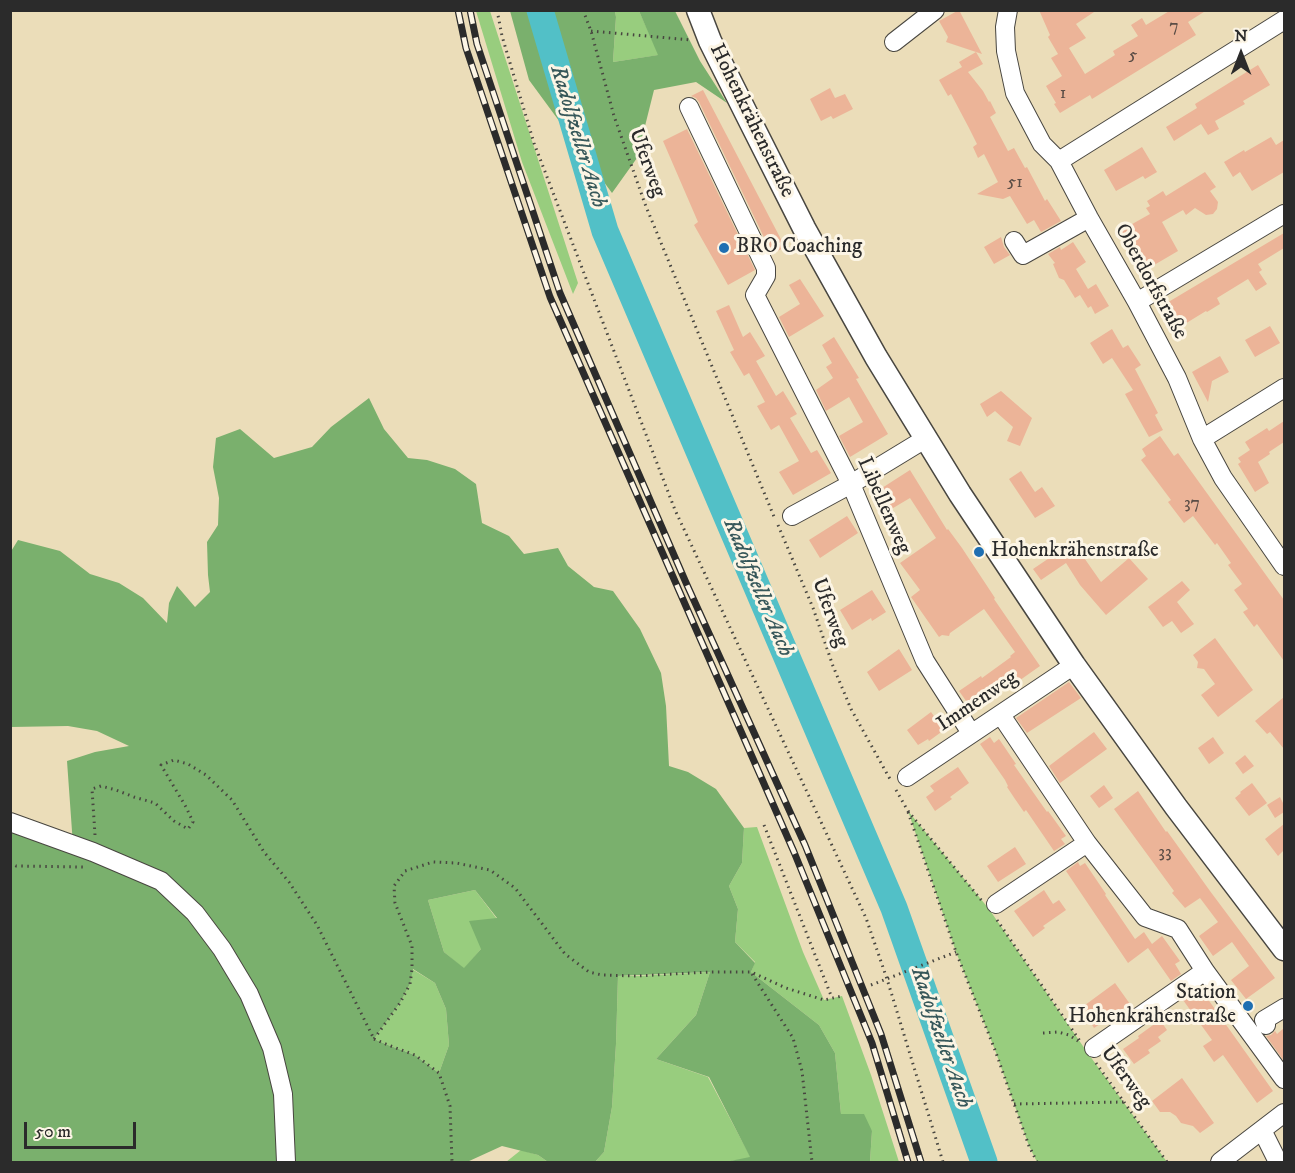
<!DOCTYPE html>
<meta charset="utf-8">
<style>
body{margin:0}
#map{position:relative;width:1295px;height:1173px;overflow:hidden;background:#ebddb9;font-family:"IM FELL DW Pica",serif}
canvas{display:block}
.frame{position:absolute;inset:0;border:12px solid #2b2b2b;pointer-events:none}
.north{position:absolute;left:1211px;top:24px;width:60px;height:60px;-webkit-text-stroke:4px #fcf5e5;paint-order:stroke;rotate:0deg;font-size:16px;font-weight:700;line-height:24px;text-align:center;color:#2b2b2b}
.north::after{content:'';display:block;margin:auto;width:21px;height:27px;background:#2b2b2b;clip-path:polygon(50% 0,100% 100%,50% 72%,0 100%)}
.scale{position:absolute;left:24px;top:1122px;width:112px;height:27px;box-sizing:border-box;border:3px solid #2b2b2b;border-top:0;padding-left:8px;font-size:18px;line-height:21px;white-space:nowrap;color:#2b2b2b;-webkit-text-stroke:4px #fcf5e5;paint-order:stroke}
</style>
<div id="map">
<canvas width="1295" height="1173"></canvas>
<div class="frame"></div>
<div class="north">N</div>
<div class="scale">50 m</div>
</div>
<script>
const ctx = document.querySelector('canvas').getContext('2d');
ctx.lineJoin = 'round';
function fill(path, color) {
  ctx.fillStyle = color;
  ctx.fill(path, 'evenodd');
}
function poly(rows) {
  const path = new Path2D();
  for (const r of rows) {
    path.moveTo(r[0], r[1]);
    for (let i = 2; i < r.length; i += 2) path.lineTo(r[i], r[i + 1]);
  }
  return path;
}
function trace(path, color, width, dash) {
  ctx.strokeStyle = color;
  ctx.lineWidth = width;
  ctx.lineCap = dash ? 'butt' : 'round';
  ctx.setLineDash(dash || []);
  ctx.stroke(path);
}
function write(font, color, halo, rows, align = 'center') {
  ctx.font = font + ' "IM FELL DW Pica",serif';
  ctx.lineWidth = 6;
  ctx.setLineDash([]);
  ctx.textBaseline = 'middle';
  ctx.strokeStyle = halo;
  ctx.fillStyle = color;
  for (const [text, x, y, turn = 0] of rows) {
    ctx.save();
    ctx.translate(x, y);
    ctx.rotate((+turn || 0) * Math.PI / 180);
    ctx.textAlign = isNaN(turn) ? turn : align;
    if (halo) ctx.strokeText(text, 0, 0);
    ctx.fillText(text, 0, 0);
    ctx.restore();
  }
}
const green = poly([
 [476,11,490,11,578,283,573,294,522,162],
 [615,11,639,11,659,55,613,62,616,17],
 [908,811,989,909,1087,1052,1167,1162,1037,1162,1029,1146,995,1050,956,952],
 [757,827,803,952,824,1000,842,996,871,1075,899,1162,870,1162,872,1131,841,1114,835,1053,819,1025,751,972,755,962,735,942,738,909,729,886,742,863,744,828],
 [475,890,497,919,481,949,464,969,444,952,428,900],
 [412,969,435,983,446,1009,449,1045,439,1073,415,1055,388,1045,374,1039,400,1003,410,984],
 [710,972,696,1015,656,1059,708,1077,751,1158,725,1162,595,1162,604,1152,612,1107,616,1044,618,976,636,976],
 [521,1150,538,1155,548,1162,506,1162]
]);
const forest = poly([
 [510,11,615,11,616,17,613,62,658,55,639,11,675,11,700,61,727,103,696,82,654,90,637,158,612,193,529,80],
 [369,398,384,429,408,458,427,460,455,469,476,484,482,523,509,536,524,554,558,548,568,566,594,587,613,591,640,629,661,673,666,706,669,766,688,772,716,789,744,828,742,863,729,886,738,909,735,942,755,963,751,972,819,1025,835,1053,841,1114,864,1114,872,1131,870,1162,725,1162,750,1157,709,1077,656,1059,696,1015,710,972,618,976,616,1044,612,1107,604,1152,595,1162,548,1162,538,1155,502,1146,467,1162,11,1162,11,822,73,845,67,761,95,752,129,746,97,731,68,726,11,727,10,553,18,540,60,551,90,574,119,583,143,598,167,623,169,603,177,586,195,607,210,592,208,575,207,542,218,525,219,498,213,467,216,438,240,429,274,458,312,447,331,427],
 [475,890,497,918,469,921,481,949,464,968,444,952,428,900],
 [413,969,435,983,446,1009,449,1045,439,1073,415,1055,388,1045,374,1039,400,1003,410,984]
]);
const river = poly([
 [540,10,605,231,894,908,984,1162]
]);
const building = poly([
 [959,10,982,54,976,52,983,64,968,72,983,91,989,102,990,101,996,113,990,117,1008,151,1014,148,1025,168,1027,167,1045,201,1047,199,1061,221,1041,232,1034,220,1027,224,1010,196,1003,199,977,194,998,182,984,154,978,158,973,147,977,144,969,128,951,94,948,96,939,80,962,67,959,62,976,52,946,42,948,37,939,21],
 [1039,10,1097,10,1076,24,1086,38,1069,48,1085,74,1115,55,1113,51,1138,36,1131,25,1142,18,1146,25,1171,10,1207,10,1188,22,1196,35,1092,99,1090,95,1060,113,1054,104,1056,103,1046,86,1062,76,1051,58,1058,54,1048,37,1050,35],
 [1258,65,1270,85,1243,101,1245,104,1215,121,1219,129,1208,135,1201,124,1174,141,1166,127,1197,108,1195,104],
 [830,88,835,98,845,94,853,109,833,119,831,116,821,121,810,99],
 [703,90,785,247,772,254,699,102,696,98,691,96],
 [687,129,755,270,728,285,694,225,698,222,663,141],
 [1271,137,1276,145,1284,140,1284,172,1252,191,1240,172,1233,177,1224,162,1244,150,1245,152],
 [1142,147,1157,172,1145,179,1143,176,1116,191,1104,170],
 [1205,172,1216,187,1210,191,1218,202,1217,209,1213,214,1206,215,1195,208,1186,215,1183,210,1162,222,1178,251,1149,268,1133,242,1126,246,1118,232,1150,214,1146,208,1150,206,1147,201,1163,191,1166,196],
 [1284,233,1284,248,1258,264,1262,270,1259,272,1267,284,1256,291,1248,279,1217,298,1220,304,1207,312,1206,311,1175,330,1160,307],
 [1001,237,1004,247,1010,255,994,264,984,247],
 [1073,242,1086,262,1076,269,1088,289,1096,284,1109,306,1095,314,1091,306,1088,308,1080,295,1075,298,1064,280,1059,278,1053,264,1055,263,1048,254,1060,247,1061,250],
 [800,279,824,316,789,337,779,317,800,304,789,285],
 [729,305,743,337,750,332,765,356,756,361,776,396,783,391,797,414,790,418,811,453,817,450,831,473,793,495,779,472,799,461,779,425,771,430,757,406,765,402,759,391,749,373,744,376,730,352,734,350,716,311],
 [1270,326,1280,343,1255,357,1245,340],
 [1112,329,1123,348,1128,345,1141,365,1135,369,1158,413,1155,415,1163,430,1149,437,1125,394,1133,390,1112,358,1103,364,1090,343],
 [834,337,859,378,856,379,888,434,850,457,839,436,863,422,849,397,826,411,816,390,833,378,826,367,832,363,822,345],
 [1220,356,1229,372,1212,381,1208,402,1192,372],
 [1001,391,1032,418,1020,446,1007,441,1013,427,995,411,987,417,980,404],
 [1284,421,1284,442,1269,452,1270,454,1258,462,1269,483,1255,492,1238,464,1241,462,1238,458,1250,450,1245,442,1267,428,1269,431],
 [1160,436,1174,456,1178,453,1284,600,1284,661,1257,624,1254,627,1243,612,1248,609,1234,590,1242,584,1228,565,1231,563,1217,543,1215,545,1193,516,1184,523,1168,502,1171,500,1141,460,1146,456,1142,449],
 [910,470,947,530,948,529,962,548,995,598,994,599,1040,666,1006,690,1001,683,969,705,959,691,981,676,982,678,1011,657,1010,656,1015,652,984,609,950,633,949,636,942,635,939,637,911,597,920,590,900,563,936,538,910,498,883,514,871,495],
 [1021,471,1035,492,1042,487,1055,506,1035,518,1009,479],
 [847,516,858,533,820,558,809,540],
 [1073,542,1101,582,1129,558,1148,579,1106,615,1080,585,1066,563,1041,580,1033,569],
 [1182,581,1190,590,1177,602,1194,624,1181,633,1172,621,1163,627,1148,607],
 [872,590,886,612,872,621,871,618,852,630,840,610],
 [1215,638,1253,690,1218,717,1201,695,1215,684,1204,669,1197,668,1198,662,1193,655],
 [899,649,912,670,879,691,867,672],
 [1069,682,1081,698,1027,733,1016,718],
 [1284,697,1284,749,1270,732,1267,734,1255,721],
 [931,712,944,730,929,741,928,739,918,745,907,730],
 [1094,732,1107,749,1060,783,1049,766],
 [990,737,994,743,999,739,1016,764,1014,765,1047,812,1048,811,1066,836,1061,839,1065,844,1054,851,1026,810,1024,812,1015,799,1007,787,1008,786,1005,780,980,744],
 [1213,737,1224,753,1209,764,1198,748],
 [1245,755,1254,766,1243,774,1235,763],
 [958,767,969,783,950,797,952,799,935,811,926,797,934,791,930,786],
 [1252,783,1267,803,1249,816,1235,798,1241,793,1240,792],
 [1104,785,1113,798,1099,808,1090,796],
 [1138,791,1166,832,1167,831,1210,891,1275,978,1246,999,1231,980,1249,966,1232,942,1213,956,1199,936,1218,922,1200,898,1185,908,1172,893,1174,891,1114,809],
 [1280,797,1284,805,1284,812,1275,818,1267,805],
 [1284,824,1284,850,1278,856,1265,839],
 [1015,847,1026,864,998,882,987,866],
 [1078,862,1080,866,1085,863,1106,894,1105,895,1135,939,1144,932,1152,944,1162,936,1180,961,1175,964,1181,974,1171,981,1148,948,1128,963,1066,871],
 [1044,890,1053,904,1059,900,1066,910,1043,926,1045,928,1033,937,1014,911],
 [1115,983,1130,1004,1094,1028,1089,1020,1082,1019,1081,1008],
 [1200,988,1273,1091,1257,1103,1223,1055,1214,1062,1203,1046,1212,1040,1183,1000],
 [1160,1020,1167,1030,1158,1037,1161,1041,1148,1050,1150,1053,1134,1064,1123,1049,1139,1038,1138,1036],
 [1284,1028,1284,1061,1266,1036,1271,1035,1275,1031,1277,1034],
 [1182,1078,1214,1123,1200,1133,1193,1126,1181,1123,1176,1116,1170,1112,1160,1112,1152,1101]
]);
const path = poly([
 [497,10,502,36,534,143,675,510,866,918,887,979,943,1162],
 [583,10,591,31,614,116,645,204,775,519],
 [591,31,691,40],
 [778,525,813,608,833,666,851,709,890,779],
 [896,790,908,811,982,901],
 [908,812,956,952,995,1050,1029,1146,1037,1162],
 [764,825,832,998],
 [95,835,92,789,101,786,116,790,134,797,155,803,174,821,188,829,193,822,186,807,161,765,174,760,188,764,206,775,232,800,264,852,289,882,317,925,374,1039],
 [10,863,16,866,83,867],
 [997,920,1080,1041],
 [752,974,793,1038,802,1071,812,1162],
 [871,985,956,952],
 [1043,1033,1058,1032,1069,1035,1078,1041],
 [374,1039,400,1003,410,984,412,969,412,946,395,903,394,886,405,871,433,862,456,863,490,870,515,888,565,954,589,972,602,975,636,976,710,972,751,972,786,988,824,1000,842,996],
 [374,1039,388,1045,415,1055,439,1073,450,1106,452,1162],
 [1096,1063,1167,1162],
 [1014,1104,1124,1102]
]);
const minor = poly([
 [1008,10,1005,27,1006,51,1015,93,1042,144,1059,161,1089,218,1137,302,1177,378,1202,439,1223,478,1284,566],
 [894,42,935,10],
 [689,107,766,268,766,276,755,295,851,484,925,661,971,733],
 [1059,161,1284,20],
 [1014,241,1023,255,1089,218],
 [1137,302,1284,214],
 [1202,439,1284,388],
 [792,516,851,484,925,439],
 [1001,715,1087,843,1145,917,1178,929,1205,971,1284,1079],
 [907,777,1074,665],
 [10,822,93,852,161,881,195,913,222,949,249,994,272,1048,283,1094,286,1162],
 [996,904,1087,843],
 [1266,1025,1264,1020,1284,1008],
 [1094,1048,1205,971],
 [1262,1130,1278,1162],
 [1220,1162,1284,1113]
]);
const major = poly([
 [698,10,710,41,747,115,804,228,876,357,960,494,1074,665,1176,807,1284,949]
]);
const rail = poly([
 [458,10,466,48,550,297,794,852,872,1043,908,1162],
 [470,10,477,44,560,293,687,585,805,845,881,1034,921,1162]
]);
const markers = [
 [724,248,6,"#1f6fb2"],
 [979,552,6,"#1f6fb2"],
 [1248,1006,6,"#1f6fb2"]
];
const numberNames = [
 ["7",1174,27],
 ["5",1133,56],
 ["1",1063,94],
 ["51",1015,183],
 ["37",1192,504],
 ["33",1165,853]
];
const streetNames = [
 ["Hohenkrähenstraße",751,121,64],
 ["Uferweg",646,163,70],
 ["Oberdorfstraße",1150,282,61],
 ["Libellenweg",883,506,66],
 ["Uferweg",829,613,70],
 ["Immenweg",978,702,-34],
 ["Uferweg",1125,1078,54]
];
const poiNames = [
 ["BRO Coaching",736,248],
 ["Hohenkrähenstraße",991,552],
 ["Station",1236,994,"right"],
 ["Hohenkrähenstraße",1236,1018,"right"]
];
const waterNames = [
 ["Radolfzeller Aach",577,137,73],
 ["Radolfzeller Aach",757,588,67],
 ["Radolfzeller Aach",940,1038,71]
];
fill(green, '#98cd7e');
fill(forest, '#7ab06d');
trace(river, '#52c0c7', 27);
fill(building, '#ecb498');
trace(minor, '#484640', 20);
trace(major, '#484640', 25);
trace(path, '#484640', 3, [1.5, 4.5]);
trace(minor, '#fff', 18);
trace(major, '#fff', 22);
trace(rail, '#2b2b2b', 7);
trace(rail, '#fcf5e5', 4.5, [14]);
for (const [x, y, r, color] of markers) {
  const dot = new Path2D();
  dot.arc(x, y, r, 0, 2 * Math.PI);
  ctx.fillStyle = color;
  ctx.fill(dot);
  trace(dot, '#fcf5e5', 2);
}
write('18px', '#5b4d46', null, numberNames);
write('21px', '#2b2b2b', '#fcf5e5', streetNames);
write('21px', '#2b2b2b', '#fcf5e5', poiNames, 'left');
write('italic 22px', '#37585a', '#fcf5e5', waterNames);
</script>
